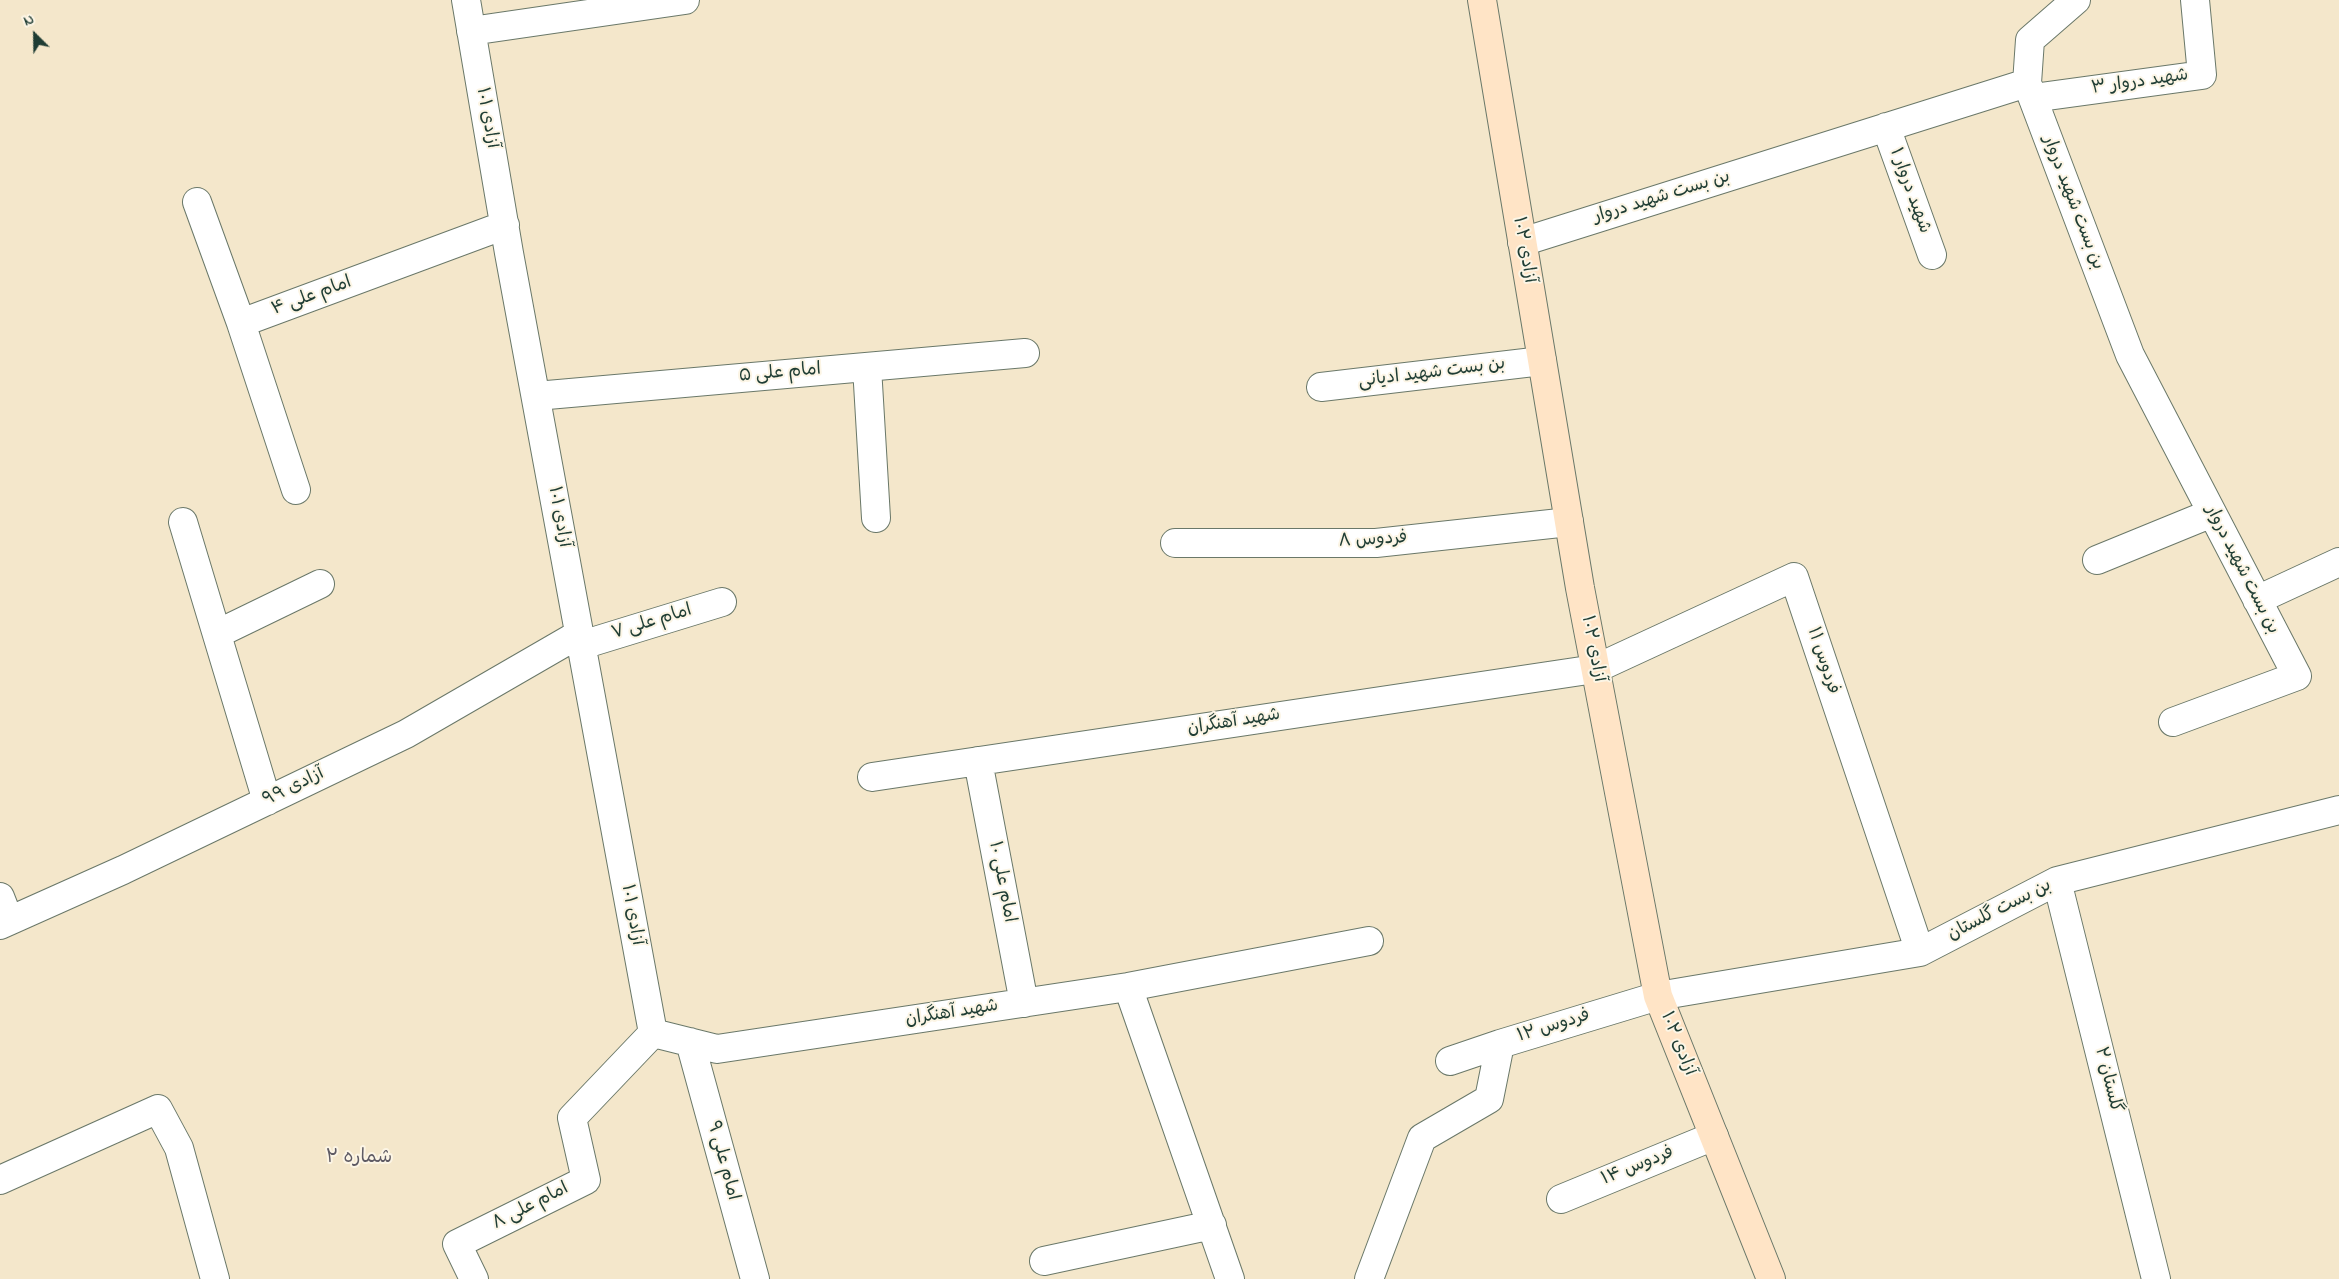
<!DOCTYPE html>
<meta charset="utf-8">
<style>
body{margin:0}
#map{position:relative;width:2339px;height:1279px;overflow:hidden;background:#f4e7cb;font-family:"Indie Flower",sans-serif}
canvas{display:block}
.north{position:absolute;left:10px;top:10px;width:50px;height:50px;-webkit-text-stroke:4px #fcf5e5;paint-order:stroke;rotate:337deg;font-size:14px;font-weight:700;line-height:20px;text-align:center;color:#1f3d34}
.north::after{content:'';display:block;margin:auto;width:18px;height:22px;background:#1f3d34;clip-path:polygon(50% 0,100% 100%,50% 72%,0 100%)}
</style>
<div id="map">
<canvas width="2339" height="1279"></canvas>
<div class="north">N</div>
</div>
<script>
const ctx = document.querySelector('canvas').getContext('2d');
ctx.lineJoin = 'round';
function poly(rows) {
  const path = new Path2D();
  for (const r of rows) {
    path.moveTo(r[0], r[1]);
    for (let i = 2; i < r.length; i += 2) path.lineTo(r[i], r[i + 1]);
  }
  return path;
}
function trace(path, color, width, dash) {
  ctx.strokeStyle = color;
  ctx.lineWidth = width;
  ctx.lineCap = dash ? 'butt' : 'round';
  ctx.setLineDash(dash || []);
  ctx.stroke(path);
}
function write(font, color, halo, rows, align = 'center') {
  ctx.font = font + ' "Indie Flower","Playpen Sans Arabic",sans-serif';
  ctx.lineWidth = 4;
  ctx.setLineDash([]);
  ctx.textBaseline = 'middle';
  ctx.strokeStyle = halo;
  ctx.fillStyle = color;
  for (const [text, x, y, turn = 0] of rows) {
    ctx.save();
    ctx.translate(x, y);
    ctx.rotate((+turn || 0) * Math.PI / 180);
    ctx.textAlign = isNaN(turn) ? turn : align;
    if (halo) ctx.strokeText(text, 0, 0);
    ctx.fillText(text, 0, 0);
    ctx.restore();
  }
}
const street = poly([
 [466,0,509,253,653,1033],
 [2076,0,2030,40,2027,83,2130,355,2297,676,2173,722],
 [471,31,685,0],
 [2033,98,2202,75,2195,0],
 [1886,127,1932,255],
 [197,202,241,323,505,225],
 [1522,242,2027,83],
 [241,323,296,490],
 [867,367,876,518],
 [1321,387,1542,361],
 [536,396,1025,353],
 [183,522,267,801],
 [1175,543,1376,543,1569,522],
 [2097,560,2212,513],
 [2257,600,2339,562],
 [217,634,320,584],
 [582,645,722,602],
 [978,761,1024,1003],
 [872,777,1595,669,1794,577,1920,952],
 [2057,881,2156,1279],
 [0,897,9,920],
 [0,925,123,870,406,734,579,634],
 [1128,987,1230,1279],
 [653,1033,717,1049,1128,987,1369,941],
 [690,1042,755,1279],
 [1450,1061,1500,1044,1658,996,1920,952,2057,881,2339,810],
 [0,1180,158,1109,179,1148,215,1279],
 [1561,1199,1714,1136],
 [1044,1261,1212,1225],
 [474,1279,457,1244,586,1180,572,1118,653,1033],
 [1369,1279,1422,1138,1489,1099,1500,1044]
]);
const secondary = poly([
 [1482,0,1580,588,1658,996,1771,1279]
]);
const streetNames = [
 ["شهید دروار ۳",2140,83,-8],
 ["آزادی ۱۰۱",486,118,80],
 ["شهید دروار ۱",1909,191,70],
 ["بن بست شهید دروار",1662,198,-17],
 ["بن بست شهید دروار",2072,203,69],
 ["آزادی ۱۰۲",1523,250,80],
 ["امام علی ۴",312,297,-20],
 ["امام علی ۵",780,374,-5],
 ["بن بست شهید ادیانی",1432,374,-7],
 ["آزادی ۱۰۱",558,517,80],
 ["فردوس ۸",1373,541,-3],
 ["بن بست شهید دروار",2241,570,63],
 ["امام علی ۷",652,623,-17],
 ["آزادی ۱۰۲",1592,649,79],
 ["فردوس ۱۱",1822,661,72],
 ["شهید آهنگران",1234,723,-9],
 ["آزادی ٩٩",294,788,-26],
 ["امام علی ۱۰",1001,882,79],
 ["بن بست گلستان",2000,911,-27],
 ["آزادی ۱۰۱",631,915,80],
 ["شهید آهنگران",952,1014,-9],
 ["فردوس ۱۲",1554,1027,-17],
 ["آزادی ۱۰۲",1677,1044,68],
 ["گلستان ۲",2107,1080,76],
 ["امام علی ۹",722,1161,75],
 ["فردوس ۱۴",1638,1167,-22],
 ["امام علی ۸",531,1207,-27]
];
const neighbourhoodNames = [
 ["شماره ۲",359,1159]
];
trace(street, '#6a7869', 30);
trace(secondary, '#6a7869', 30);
trace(street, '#fff', 28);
trace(secondary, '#ffe4c6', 28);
write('18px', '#1f3d34', '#fcf5e5', streetNames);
write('19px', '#5f5b64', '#fcf5e5', neighbourhoodNames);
</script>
